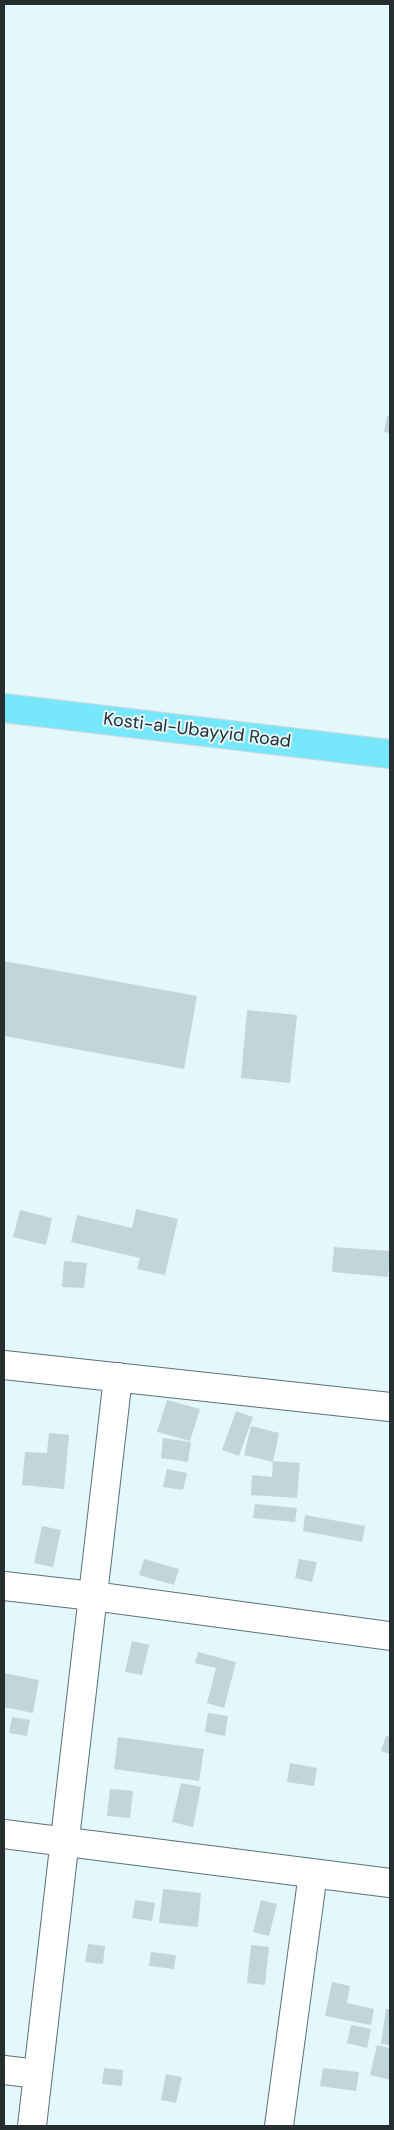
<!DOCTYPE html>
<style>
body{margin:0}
#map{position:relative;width:394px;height:2130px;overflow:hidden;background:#e2f8fc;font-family:"DM Sans",sans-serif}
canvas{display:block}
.frame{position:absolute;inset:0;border:5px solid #262e30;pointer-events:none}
</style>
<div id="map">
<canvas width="394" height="2130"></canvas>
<div class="frame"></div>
</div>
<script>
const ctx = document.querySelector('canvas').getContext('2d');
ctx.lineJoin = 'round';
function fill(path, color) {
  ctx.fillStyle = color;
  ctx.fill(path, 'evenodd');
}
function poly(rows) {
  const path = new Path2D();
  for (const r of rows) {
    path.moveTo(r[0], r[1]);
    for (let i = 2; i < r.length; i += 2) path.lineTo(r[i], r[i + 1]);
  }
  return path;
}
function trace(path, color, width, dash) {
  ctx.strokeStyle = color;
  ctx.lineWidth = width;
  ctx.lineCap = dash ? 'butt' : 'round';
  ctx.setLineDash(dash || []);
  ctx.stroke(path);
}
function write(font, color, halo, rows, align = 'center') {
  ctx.font = font + ' "DM Sans",sans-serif';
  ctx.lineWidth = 4;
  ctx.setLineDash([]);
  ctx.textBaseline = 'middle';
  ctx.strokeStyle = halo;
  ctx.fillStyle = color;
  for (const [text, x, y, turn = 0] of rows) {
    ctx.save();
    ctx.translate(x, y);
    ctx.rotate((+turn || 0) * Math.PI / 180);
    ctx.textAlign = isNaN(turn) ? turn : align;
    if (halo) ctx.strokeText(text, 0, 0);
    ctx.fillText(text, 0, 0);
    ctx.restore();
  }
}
const building = poly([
 [387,416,390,417,390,433,384,432],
 [4,961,197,996,184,1069,4,1036],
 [247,1010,297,1015,290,1083,241,1078],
 [136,1209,178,1219,165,1275,137,1269,140,1258,71,1242,77,1215,132,1228],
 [20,1210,52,1218,46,1245,13,1237],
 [334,1247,390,1251,388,1277,332,1272],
 [64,1261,87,1263,84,1288,62,1287],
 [167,1400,200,1409,190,1441,157,1432],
 [236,1411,253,1417,239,1456,222,1450],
 [251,1426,279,1433,273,1462,244,1455],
 [49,1433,69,1435,64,1489,22,1485,25,1452,47,1453],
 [163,1438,191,1442,188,1462,161,1458],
 [273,1461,300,1463,297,1498,251,1495,252,1475,272,1477],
 [167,1469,187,1473,183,1490,163,1487],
 [255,1504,297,1508,295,1522,253,1518],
 [305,1515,365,1526,362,1542,303,1531],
 [42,1526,61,1530,53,1567,34,1563],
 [144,1559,179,1569,174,1585,139,1575],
 [299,1559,317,1562,312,1582,295,1578],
 [132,1641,149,1645,142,1675,125,1672],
 [198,1652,236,1662,224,1708,207,1703,216,1668,195,1663],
 [4,1673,39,1680,33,1713,4,1707],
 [208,1713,228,1716,225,1736,205,1732],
 [12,1717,30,1720,27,1736,9,1733],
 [386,1736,390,1737,390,1754,381,1751],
 [118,1737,204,1749,199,1781,114,1769],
 [290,1763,317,1768,314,1786,287,1782],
 [181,1783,201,1787,193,1827,172,1822],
 [110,1789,133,1791,130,1818,107,1816],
 [163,1889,201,1893,198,1927,159,1923],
 [135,1900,155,1903,152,1921,132,1918],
 [261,1900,277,1904,269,1936,253,1932],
 [88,1944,105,1946,103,1964,85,1962],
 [251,1945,269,1947,265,1985,247,1983],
 [151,1952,176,1955,174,1969,149,1966],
 [332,1982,350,1986,347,2003,374,2009,371,2025,325,2016],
 [386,2009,390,2009,390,2045,381,2044],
 [351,2025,371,2029,367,2048,347,2043],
 [377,2045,390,2048,390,2080,370,2075],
 [104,2068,123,2070,122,2086,102,2084],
 [323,2068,359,2072,356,2091,320,2086],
 [166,2074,182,2077,176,2103,161,2100]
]);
const minor = poly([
 [4,1365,390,1407],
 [4,1586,93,1596,390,1636],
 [4,1834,390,1883],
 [4,2070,38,2074],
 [32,2126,118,1377],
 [279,2126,313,1873]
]);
const trunk = poly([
 [4,708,390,754]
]);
const streetNames = [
 ["Kosti-al-Ubayyid Road",197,731,7]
];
fill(building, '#c1d6da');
trace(minor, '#5e7175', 30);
trace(trunk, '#d4d5d6', 30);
trace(minor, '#fff', 28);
trace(trunk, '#77e7fc', 28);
write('18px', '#262e30', '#e2f8fc', streetNames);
</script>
